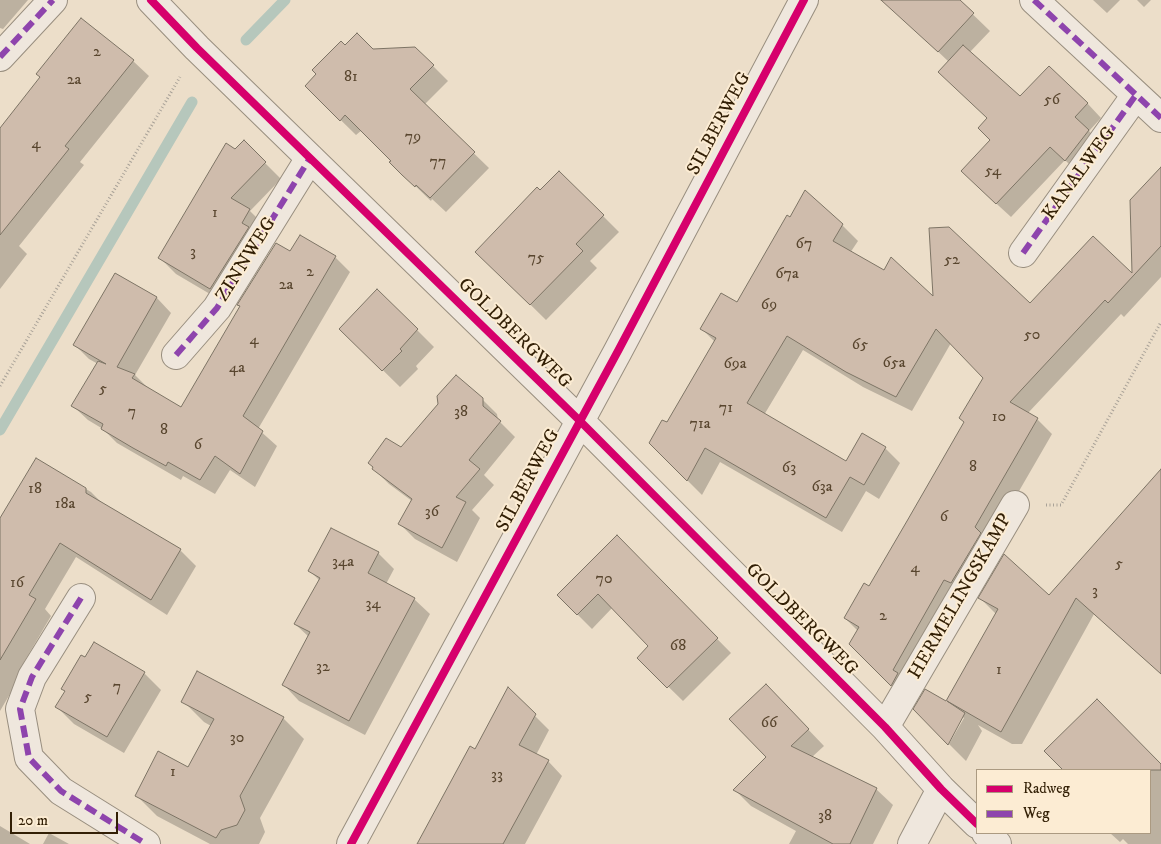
<!DOCTYPE html>
<style>
body{margin:0}
#map{position:relative;width:1161px;height:844px;overflow:hidden;background:#ecdec9;font-family:"IM FELL DW Pica",serif}
canvas{display:block}
.legend{position:absolute;left:976px;top:769px;width:175px;height:65px;box-sizing:border-box;background:#fcecd3;border:1px solid #ab9a81;margin:0;padding:6px 9px;list-style:none;font-size:15px;color:#321f05}
.legend li{display:flex;align-items:center;gap:10px;height:25px}
.legend b{width:25px;border:1px solid #ab9a81}
.scale{position:absolute;left:10px;top:812px;width:108px;height:22px;box-sizing:border-box;border:2px solid #321f05;border-top:0;padding-left:6px;font-size:15px;line-height:18px;white-space:nowrap;color:#321f05;-webkit-text-stroke:4px #fcecd3;paint-order:stroke}
</style>
<div id="map">
<canvas width="1161" height="844"></canvas>
<ul class="legend">
<li><b style="height:6px;background:#d6006c"></b>Radweg</li>
<li><b style="height:6px;background:#8e44ad"></b>Weg</li>
</ul>
<div class="scale">20 m</div>
</div>
<script>
const ctx = document.querySelector('canvas').getContext('2d');
ctx.lineJoin = 'round';
function fill(path, color) {
  ctx.fillStyle = color;
  ctx.fill(path, 'evenodd');
}
function poly(rows) {
  const path = new Path2D();
  for (const r of rows) {
    path.moveTo(r[0], r[1]);
    for (let i = 2; i < r.length; i += 2) path.lineTo(r[i], r[i + 1]);
  }
  return path;
}
function trace(path, color, width, dash) {
  ctx.strokeStyle = color;
  ctx.lineWidth = width;
  ctx.lineCap = dash ? 'butt' : 'round';
  ctx.setLineDash(dash || []);
  ctx.stroke(path);
}
function write(font, color, halo, rows, align = 'center') {
  ctx.font = font + ' "IM FELL DW Pica",serif';
  ctx.lineWidth = 4;
  ctx.setLineDash([]);
  ctx.textBaseline = 'middle';
  ctx.strokeStyle = halo;
  ctx.fillStyle = color;
  for (const [text, x, y, turn = 0] of rows) {
    ctx.save();
    ctx.translate(x, y);
    ctx.rotate((+turn || 0) * Math.PI / 180);
    ctx.textAlign = isNaN(turn) ? turn : align;
    if (halo) ctx.strokeText(text, 0, 0);
    ctx.fillText(text, 0, 0);
    ctx.restore();
  }
}
const shadow = poly([
 [0,0,28,0,3,29,0,28],
 [901,0,958,0,990,31,970,52,1020,98,1049,67,1088,104,1101,118,1089,131,1102,145,1079,174,1065,160,1011,217,976,185,992,140,988,118,949,62,893,9],
 [1093,0,1120,0,1107,13],
 [1137,0,1151,0,1144,7],
 [81,20,133,61,149,76,80,162,84,165,19,246,27,254,0,289,0,130,42,77],
 [345,46,373,50,415,48,448,81,424,105,489,168,446,212,432,199,431,201,406,177,393,161,362,130,356,135,306,86],
 [244,142,281,179,250,211,265,226,227,304,176,274,160,258,235,151],
 [559,172,619,232,590,261,597,268,546,320,477,252],
 [1161,172,1161,277,1124,317,1121,314,1028,413,1037,419,1052,434,989,543,906,700,851,644,858,631,845,618,870,587,965,422,984,378,951,343,912,411,863,387,803,350,764,415,847,463,885,448,900,463,879,499,866,491,842,532,720,462,702,495,650,443,667,424,715,342,702,329,842,225,858,241,850,253,935,299,1030,305,1093,238,1134,276,1131,201],
 [300,237,335,257,350,272,258,429,277,446,255,487,230,470,215,494,183,476,181,480,117,443,103,429,88,420,73,406,98,364,89,359,75,345,116,274,157,298,171,313,135,375,149,389,181,409,291,253],
 [378,291,434,347,416,366,418,369,400,387,341,329],
 [482,399,497,414,498,420,515,437,484,475,494,485,472,510,480,518,457,562,415,539,400,524,412,501,389,484,374,469,401,448],
 [36,459,91,492,102,503,180,550,196,566,167,615,76,557,45,609,51,616,21,667,24,670,0,711,0,520],
 [1161,471,1161,674,1094,614,1022,744,1012,744,978,725,982,731,966,761,949,744,964,718,946,703,996,614,980,598,1049,596],
 [617,537,731,653,683,701,639,658,650,646,613,607,592,629,558,595],
 [378,553,394,569,386,584,414,599,430,614,365,735,299,701,284,685,309,637,295,624,320,581,310,571],
 [85,659,144,673,161,690,124,753,74,724,57,707],
 [508,689,549,730,536,755,548,761,562,776,525,844,418,844,476,750],
 [183,701,283,718,304,739,260,818,265,832,259,844,210,844,157,816,136,795,188,769,211,726,204,722],
 [782,702,824,746,812,757,876,789,893,805,873,844,789,844,796,831,751,806,735,790,768,757],
 [1161,765,1161,844,1128,844,1123,839,1120,842,1110,833,1150,833,1150,770,1063,770],
 [0,826,30,844,0,844],
 [49,833,69,844,43,844]
]);
const stream = poly([
 [246,40,285,0],
 [0,430,192,102]
]);
const building = poly([
 [881,0,960,0,974,13,938,52,881,0],
 [81,18,134,60,65,146,69,149,0,235,0,128,40,77,36,74,81,18],
 [357,33,373,49,415,47,434,65,410,89,475,152,430,198,416,185,415,187,402,175,389,162,391,161,345,115,340,121,305,86,316,74,312,70,341,41,345,45,357,33],
 [963,45,1020,96,1049,66,1088,103,1075,117,1089,130,1065,161,1050,147,996,204,961,171,990,140,978,128,987,118,938,72,963,45],
 [244,140,266,162,231,198,250,209,242,223,249,227,210,289,158,258,226,143,235,149,244,140],
 [1161,167,1161,246,1108,303,1105,300,1010,402,1038,418,975,527,981,533,951,583,944,580,893,670,898,673,891,686,849,644,859,627,844,618,864,583,869,586,907,521,964,422,959,418,983,378,936,329,896,397,846,372,787,336,747,403,846,461,862,433,886,447,864,485,850,477,826,518,705,448,687,481,649,443,662,420,667,422,716,338,700,329,721,293,737,302,787,215,790,217,805,190,843,224,833,241,884,270,891,257,933,296,929,228,949,227,1030,303,1093,236,1132,273,1130,200,1161,167],
 [559,171,604,215,576,244,583,251,530,305,475,252,537,187,540,190,559,171],
 [300,235,336,256,243,416,263,431,240,474,215,456,200,480,168,462,166,466,133,448,101,429,103,424,71,406,98,361,106,364,73,345,115,273,157,297,117,367,135,374,132,378,181,407,240,306,237,305,276,243,290,251,300,235],
 [377,289,418,329,400,349,402,351,382,371,339,329,377,289],
 [456,375,483,398,483,406,501,421,469,460,480,469,456,497,466,502,442,548,398,524,412,499,372,469,373,467,368,463,386,438,401,447,438,404,437,396,456,375],
 [36,458,86,488,86,493,181,549,151,600,60,543,29,595,36,599,0,660,0,518,36,458],
 [1161,469,1161,674,1076,598,1001,732,947,701,965,713,948,745,913,709,925,689,946,701,998,609,978,598,1004,554,1049,595,1161,469],
 [331,528,379,552,368,573,415,598,349,721,282,685,310,632,294,624,320,578,308,571,331,528],
 [617,535,718,638,667,688,637,658,648,646,598,594,577,615,557,595,617,535],
 [94,642,145,672,107,737,55,707,65,691,61,689,81,655,85,657,94,642],
 [197,671,284,717,240,796,245,810,237,825,221,830,216,838,135,796,158,751,188,767,214,719,181,702,197,671],
 [766,684,809,729,791,746,877,788,850,844,833,844,733,790,766,757,729,719,766,684],
 [508,687,536,714,519,745,549,760,503,844,417,844,470,746,475,749,508,687],
 [1097,699,1161,764,1161,770,1063,770,1044,751,1097,699]
]);
const path = poly([
 [0,386,180,77],
 [1046,505,1061,505,1161,322]
]);
const minor = poly([
 [151,0,197,48,580,421,885,727,941,789,977,824],
 [1034,0,1161,118],
 [0,57,53,0],
 [1023,253,1136,95],
 [176,355,217,308,310,158],
 [81,598,32,677,20,709,29,758,61,791,146,844],
 [885,727,1015,505],
 [986,833,997,844],
 [351,844,618,351,804,0],
 [912,844,941,789]
]);
const quiet = poly([
 [1034,0,1161,118],
 [0,57,53,0],
 [1023,253,1136,95],
 [176,355,217,308,310,158],
 [81,598,32,677,20,709,29,758,61,791,146,844]
]);
const cycleway = poly([
 [151,0,197,48,580,421,885,727,941,789,977,824],
 [351,844,618,351,804,0]
]);
const numberNames = [
 ["2",97,53],
 ["81",351,78],
 ["2a",74,81],
 ["56",1052,101],
 ["79",413,138],
 ["4",36,145],
 ["77",438,163],
 ["54",993,172],
 ["1",215,214],
 ["67",804,245],
 ["3",193,253],
 ["75",536,259],
 ["52",952,261],
 ["2",310,273],
 ["67a",787,275],
 ["2a",286,286],
 ["69",769,306],
 ["50",1032,336],
 ["4",254,341],
 ["65",860,346],
 ["65a",894,364],
 ["69a",735,365],
 ["4a",237,369],
 ["5",103,390],
 ["71",726,409],
 ["7",132,413],
 ["38",461,413],
 ["10",999,418],
 ["71a",700,425],
 ["8",164,431],
 ["6",198,446],
 ["8",973,468],
 ["63",789,469],
 ["63a",822,488],
 ["18",35,490],
 ["18a",65,505],
 ["36",432,513],
 ["6",944,518],
 ["34a",343,563],
 ["5",1119,565],
 ["4",915,569],
 ["70",604,580],
 ["16",17,584],
 ["3",1095,592],
 ["34",373,605],
 ["2",883,617],
 ["68",678,647],
 ["32",323,668],
 ["1",999,671],
 ["7",117,688],
 ["5",88,698],
 ["66",769,724],
 ["30",237,739],
 ["1",173,773],
 ["33",497,776],
 ["38",825,817]
];
const streetNames = [
 ["SILBERWEG",720,124,-62],
 ["KANALWEG",1080,174,-54],
 ["ZINNWEG",247,260,-58],
 ["GOLDBERGWEG",514,334,44],
 ["SILBERWEG",529,481,-62],
 ["HERMELINGSKAMP",961,597,-60],
 ["GOLDBERGWEG",801,620,45]
];
fill(shadow, '#0003');
trace(stream, '#b6c7bc', 11);
fill(building, '#cfbcac');
trace(building, '#7d7465', 1);
trace(minor, '#988e7f', 30);
trace(path, '#a9a298', 3, [1, 2.5]);
trace(minor, '#efe7dd', 28);
trace(quiet, '#8e44ad', 6, [12, 6]);
trace(cycleway, '#d6006c', 8);
write('16px', '#59462f', null, numberNames);
write('19px', '#321f05', '#fcecd3', streetNames);
</script>
